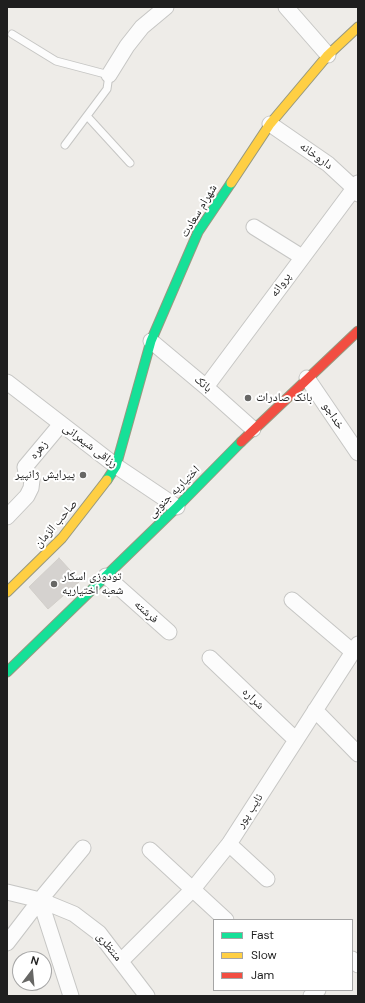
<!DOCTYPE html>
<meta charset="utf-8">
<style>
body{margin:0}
#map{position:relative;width:365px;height:1003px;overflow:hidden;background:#eeece8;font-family:"DM Sans",sans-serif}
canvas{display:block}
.frame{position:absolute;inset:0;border:8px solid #1f1f1f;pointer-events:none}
.legend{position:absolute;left:213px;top:919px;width:140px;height:72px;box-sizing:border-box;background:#fff;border:1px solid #a5a5a5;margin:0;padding:5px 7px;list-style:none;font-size:12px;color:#1f1f1f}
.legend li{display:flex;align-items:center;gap:8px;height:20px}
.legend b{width:20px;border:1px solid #a5a5a5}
.north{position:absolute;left:12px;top:951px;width:40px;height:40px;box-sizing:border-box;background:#fff;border:1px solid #a5a5a5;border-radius:50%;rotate:16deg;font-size:11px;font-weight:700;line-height:16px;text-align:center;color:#1f1f1f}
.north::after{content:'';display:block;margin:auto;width:14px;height:18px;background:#676765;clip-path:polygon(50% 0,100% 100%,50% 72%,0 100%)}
</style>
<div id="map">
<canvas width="365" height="1003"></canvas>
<div class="frame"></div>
<ul class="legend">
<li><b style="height:5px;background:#16e098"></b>Fast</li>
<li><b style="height:5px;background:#ffcf43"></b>Slow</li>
<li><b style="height:5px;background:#f24e42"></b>Jam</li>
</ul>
<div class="north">N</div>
</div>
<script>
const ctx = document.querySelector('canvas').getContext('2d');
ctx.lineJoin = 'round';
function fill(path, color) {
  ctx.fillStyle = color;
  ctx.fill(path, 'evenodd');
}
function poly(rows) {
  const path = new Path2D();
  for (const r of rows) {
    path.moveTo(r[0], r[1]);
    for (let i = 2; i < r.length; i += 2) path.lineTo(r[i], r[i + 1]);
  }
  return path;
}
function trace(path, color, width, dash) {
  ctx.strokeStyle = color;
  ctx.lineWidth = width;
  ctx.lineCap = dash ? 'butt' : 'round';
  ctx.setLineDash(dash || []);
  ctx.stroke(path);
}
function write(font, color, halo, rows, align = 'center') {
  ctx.font = font + ' "DM Sans","Noto Naskh Arabic",sans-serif';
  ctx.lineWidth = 4;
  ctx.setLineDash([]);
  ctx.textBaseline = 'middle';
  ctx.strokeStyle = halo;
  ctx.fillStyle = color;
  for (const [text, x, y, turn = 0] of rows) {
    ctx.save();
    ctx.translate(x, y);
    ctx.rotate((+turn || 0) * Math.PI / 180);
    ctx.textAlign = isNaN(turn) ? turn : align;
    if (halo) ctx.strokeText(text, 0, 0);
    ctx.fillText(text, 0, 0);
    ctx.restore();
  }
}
const building = poly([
 [59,558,80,581,48,609,29,587,59,558]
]);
const lane = poly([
 [12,34,56,61,109,75,107,89,65,145],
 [87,116,130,163]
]);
const street = poly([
 [286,7,328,55],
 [109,75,127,46,142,27,166,7],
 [270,124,328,164,354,188,358,194],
 [254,227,302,257],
 [151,341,206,387,253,429],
 [307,378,358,453],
 [7,382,116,466,177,507],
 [206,387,358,183],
 [7,517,27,496,31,488,32,480,26,472,25,467,61,424],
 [106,576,169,632],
 [292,600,353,652],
 [210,658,296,740],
 [315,710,358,754],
 [229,844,267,879],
 [150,850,226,920],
 [7,892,40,900,74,914,99,933,147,996],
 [40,900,71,996],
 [7,943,40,900,83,848],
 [352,959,358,965],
 [121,961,193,889,229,844,358,644],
 [311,996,318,990]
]);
const fast = poly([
 [107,480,116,466,151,341,198,232,231,183],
 [7,672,177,507,241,442]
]);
const slow = poly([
 [231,183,270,124,328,55,358,27],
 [7,592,62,538,107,480]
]);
const jam = poly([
 [241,442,358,331]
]);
const markers = [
 [248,398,4,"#676765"],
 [83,475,4,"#676765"],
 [54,584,4,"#676765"]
];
const streetNames = [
 ["داروخانه",316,156,36],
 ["شهرام سعادت",199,211,-59],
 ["پروانه",281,285,-54],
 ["بانک",203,384,41],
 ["خداجو",333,416,56],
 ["رزاقی شیمرانی",90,446,37],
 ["زهره",39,450,-50],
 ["اختیاریه جنوبی",174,492,-45],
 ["صاحب الزمان",56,524,-49],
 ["فرشته",146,612,42],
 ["شراره",253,699,44],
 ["نایب پور",250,811,-57],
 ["منتظری",109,947,51]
];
const poiNames = [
 ["بانک صادرات",256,398],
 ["پیرایش ژانپیر",75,475,"right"],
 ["تودوزی اسکار",62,577],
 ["شعبه اختیاریه",62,591]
];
fill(building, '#d5d2cf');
trace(building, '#d1cec9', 1);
trace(lane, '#c6c6c4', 9);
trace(street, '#c6c6c4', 17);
trace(fast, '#96987f', 11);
trace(slow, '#96987f', 11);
trace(jam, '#96987f', 11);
trace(lane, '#fcfcfc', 7);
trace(street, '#fcfcfc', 15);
trace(fast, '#16e098', 9);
trace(slow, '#ffcf43', 9);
trace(jam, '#f24e42', 9);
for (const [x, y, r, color] of markers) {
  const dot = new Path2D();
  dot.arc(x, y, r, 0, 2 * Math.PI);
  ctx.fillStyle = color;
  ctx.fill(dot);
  trace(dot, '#fff', 1.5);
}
write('12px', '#1f1f1f', '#fff', streetNames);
write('12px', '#1f1f1f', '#fff', poiNames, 'left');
</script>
